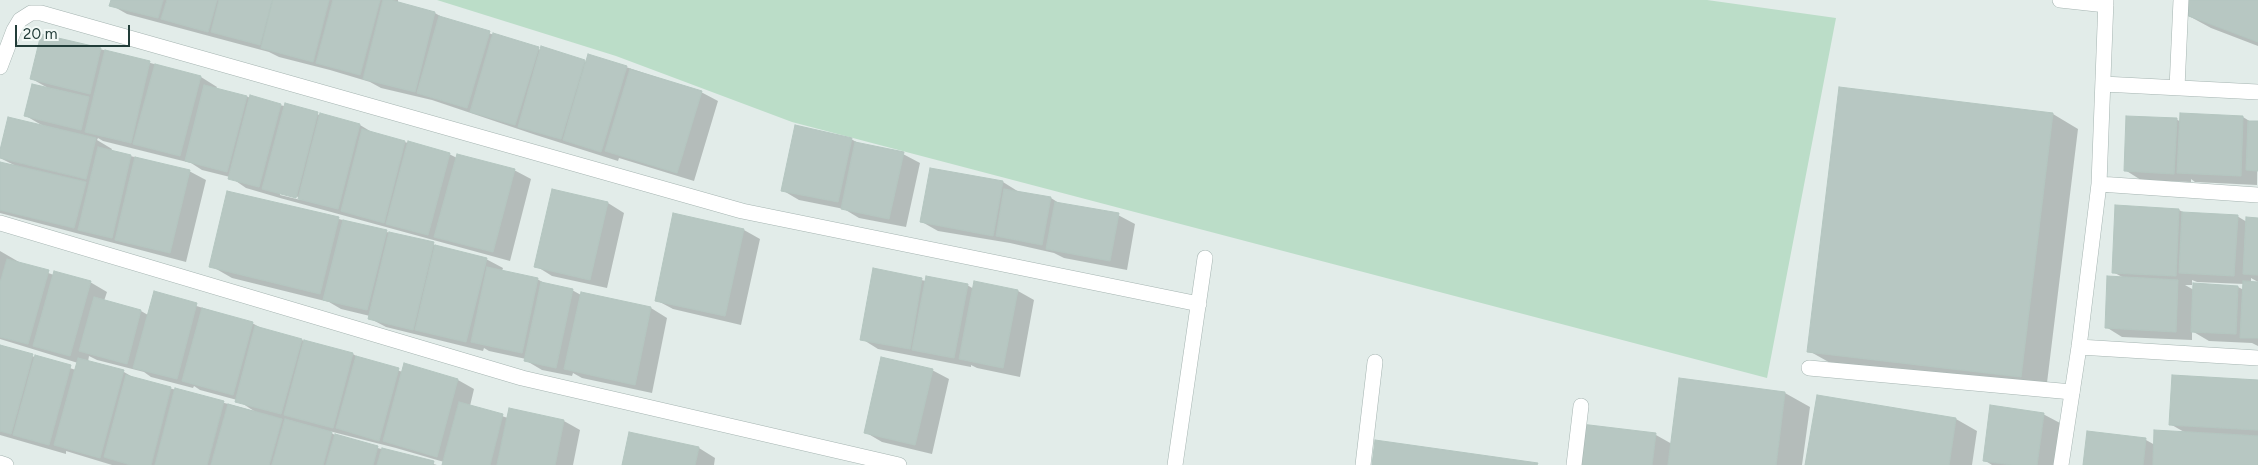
<!DOCTYPE html>
<style>
body{margin:0}
#map{position:relative;width:2258px;height:465px;overflow:hidden;background:#e2ece9;font-family:Figtree,sans-serif}
canvas{display:block}
.scale{position:absolute;left:15px;top:25px;width:115px;height:22px;box-sizing:border-box;border:2px solid #223d39;border-top:0;padding-left:6px;font-size:15px;line-height:18px;white-space:nowrap;color:#223d39;-webkit-text-stroke:4px #f2f9f6;paint-order:stroke}
</style>
<div id="map">
<canvas width="2258" height="465"></canvas>
<div class="scale">20 m</div>
</div>
<script>
const ctx = document.querySelector('canvas').getContext('2d');
ctx.lineJoin = 'round';
function fill(path, color) {
  ctx.fillStyle = color;
  ctx.fill(path, 'evenodd');
}
function poly(rows) {
  const path = new Path2D();
  for (const r of rows) {
    path.moveTo(r[0], r[1]);
    for (let i = 2; i < r.length; i += 2) path.lineTo(r[i], r[i + 1]);
  }
  return path;
}
function trace(path, color, width, dash) {
  ctx.strokeStyle = color;
  ctx.lineWidth = width;
  ctx.lineCap = dash ? 'butt' : 'round';
  ctx.setLineDash(dash || []);
  ctx.stroke(path);
}
const green = poly([
 [437,0,1707,0,1836,18,1767,378,792,122,616,56]
]);
const shadow = poly([
 [112,0,398,0,398,3,435,13,445,19,541,50,587,62,626,67,701,92,718,101,694,181,619,158,618,161,536,135,432,100,381,88,370,82,330,70,279,57,269,52,127,14,111,5],
 [2189,0,2258,0,2258,46,2211,28,2187,15],
 [100,49,201,77,217,87,216,89,360,125,375,134,449,154,457,158,514,170,531,179,510,261,280,198,246,188,230,177,202,170,191,163,103,141,98,138,97,140,112,149,111,151,189,171,206,180,186,262,0,213,0,163,14,165,0,158,0,155,45,127,26,116,48,88,32,79],
 [280,192,302,198,301,200,280,195],
 [2053,114,2078,129,2046,391,1834,365,1809,351],
 [2243,117,2251,122,2258,122,2257,185,2195,182,2191,179,2191,182,2141,180,2125,170,2176,119,2181,122],
 [851,139,860,144,903,154,920,163,906,227,859,218,844,209,799,200,782,190],
 [1003,182,1019,192,1051,198,1062,205,1118,215,1135,224,1127,270,1064,258,1054,253,1010,243,938,231,922,222],
 [553,191,608,203,624,213,607,288,552,276,536,266],
 [2117,207,2179,210,2185,213,2237,216,2247,222,2258,219,2258,282,2251,278,2251,283,2258,283,2258,346,2252,343,2209,341,2192,331,2192,340,2122,337,2106,327,2124,278,2113,272],
 [2192,280,2197,282,2244,284,2244,290,2238,287,2192,285],
 [2185,285,2194,285,2194,290],
 [339,219,486,259,503,268,502,271,537,279,548,285,572,290,581,295,651,308,667,318,652,393,582,378,573,373,572,376,542,370,525,360,526,359,489,351,484,348,483,351,386,327,369,318,370,316,341,309,329,302,232,278,211,266],
 [744,230,760,239,741,325,673,309,656,300],
 [0,251,19,262,19,263,54,275,90,282,107,292,104,301,141,311,148,315,154,293,252,323,265,330,353,354,361,359,403,372,458,380,474,389,470,406,508,418,564,421,580,430,573,465,443,465,444,462,396,448,329,431,336,436,437,465,112,465,66,451,66,454,0,435,0,346,76,370,78,363,0,339],
 [89,356,97,360,144,372,151,377,193,388,194,386,200,390,237,400,254,411,136,379,124,372,88,362],
 [874,270,926,281,967,285,974,289,975,283,1018,291,1034,300,1020,377,977,368,971,365,971,367,878,349,862,339],
 [932,370,949,379,932,454,882,442,865,432],
 [2258,381,2258,465,2084,465,2088,432,2146,440,2155,445,2186,433,2170,424],
 [1785,393,1810,407,1802,465,1578,465,1656,435,1672,444],
 [1818,397,1956,419,1977,431,1972,465,1806,465],
 [2043,414,2060,423,2054,465,1992,465,1984,460],
 [699,448,715,458,714,465,624,465]
]);
const building = poly([
 [111,0,163,0,158,18,109,6,111,0],
 [167,0,217,0,208,32,161,19,167,0],
 [219,0,272,0,260,45,211,32,219,0],
 [273,0,329,0,313,62,261,48,273,0],
 [333,0,380,0,360,75,316,63,333,0],
 [383,0,391,0,435,12,415,92,363,79,383,0],
 [2188,0,2258,0,2258,42,2186,15,2188,0],
 [439,16,490,31,467,108,417,93,439,16],
 [493,33,539,47,515,125,470,112,493,33],
 [41,34,101,48,90,94,30,79,41,34],
 [541,46,585,60,561,139,518,127,541,46],
 [105,50,150,61,131,143,85,132,105,50],
 [588,54,627,66,601,152,563,140,588,54],
 [155,64,201,76,180,156,133,144,155,64],
 [630,69,702,91,677,173,605,151,630,69],
 [32,84,89,97,81,130,24,116,32,84],
 [204,85,247,96,227,172,185,161,204,85],
 [1839,87,2053,113,2021,377,1807,352,1839,87],
 [250,95,281,104,259,187,228,179,250,95],
 [285,103,318,112,296,198,262,189,285,103],
 [320,113,360,124,338,209,298,199,320,113],
 [2180,113,2243,116,2241,176,2177,173,2180,113],
 [2126,116,2177,118,2174,174,2124,171,2126,116],
 [8,117,96,138,86,179,0,158,0,150,8,117],
 [2248,121,2258,121,2258,171,2246,170,2248,121],
 [795,125,852,138,838,202,781,191,795,125],
 [362,129,405,141,384,223,341,211,362,129],
 [408,141,450,153,428,235,386,224,408,141],
 [855,142,904,152,889,219,841,209,855,142],
 [98,147,131,155,112,238,78,230,98,147],
 [457,154,515,169,493,252,434,237,457,154],
 [135,157,190,170,170,253,115,240,135,157],
 [0,162,86,182,74,228,0,210,0,162],
 [930,168,1003,181,993,236,920,222,930,168],
 [552,189,608,202,590,280,534,267,552,189],
 [1004,189,1051,197,1042,245,996,236,1004,189],
 [227,191,339,217,320,294,209,267,227,191],
 [1055,202,1119,213,1110,261,1046,249,1055,202],
 [2115,205,2179,209,2176,276,2112,273,2115,205],
 [2182,212,2238,215,2234,276,2179,273,2182,212],
 [673,213,744,229,725,316,655,301,673,213],
 [2246,217,2258,218,2258,275,2243,274,2246,217],
 [343,220,387,230,367,310,323,300,343,220],
 [389,232,434,242,413,330,368,319,389,232],
 [435,245,487,258,466,342,415,330,435,245],
 [7,259,49,270,28,344,0,337,0,283,7,259],
 [487,267,538,278,522,353,471,342,487,267],
 [873,268,922,278,910,349,860,340,873,268],
 [54,271,91,281,70,356,33,346,54,271],
 [926,276,968,284,954,358,912,350,926,276],
 [2107,276,2178,280,2176,332,2105,328,2107,276],
 [974,281,1018,290,1003,368,959,359,974,281],
 [2243,281,2258,282,2258,338,2240,338,2243,281],
 [541,282,573,289,556,368,524,361,541,282],
 [2193,283,2238,286,2236,334,2191,332,2193,283],
 [154,291,197,303,177,379,133,368,154,291],
 [581,292,651,307,635,385,564,369,581,292],
 [94,297,141,310,127,364,79,351,94,297],
 [202,308,253,322,233,395,182,381,202,308],
 [255,326,302,339,281,414,235,402,255,326],
 [304,340,353,353,333,428,284,415,304,340],
 [0,345,33,354,11,434,0,431,0,345],
 [35,355,71,365,49,445,13,435,35,355],
 [356,356,399,368,379,441,336,428,356,356],
 [881,357,933,369,915,445,864,433,881,357],
 [78,358,124,370,100,458,54,445,78,358],
 [404,363,458,379,437,457,383,441,404,363],
 [126,375,171,387,151,465,131,465,104,457,126,375],
 [2172,375,2258,380,2258,430,2169,425,2172,375],
 [1679,378,1785,392,1776,465,1668,465,1679,378],
 [175,388,224,401,207,465,155,465,175,388],
 [1817,395,1956,418,1949,465,1805,465,1817,395],
 [459,402,503,414,490,465,442,465,459,402],
 [228,404,282,419,269,465,211,465,228,404],
 [1990,405,2044,413,2037,465,2012,465,1983,461,1990,405],
 [509,408,564,420,555,465,497,465,509,408],
 [285,419,332,432,323,465,272,465,285,419],
 [1581,424,1656,433,1652,465,1577,465,1581,424],
 [2154,430,2258,436,2258,465,2153,465,2154,430],
 [2087,431,2146,438,2143,465,2083,465,2087,431],
 [629,432,699,447,695,465,622,465,629,432],
 [335,434,378,446,373,465,326,465,335,434],
 [1375,440,1538,463,1537,465,1372,465,1375,440],
 [382,448,434,461,433,465,377,465,382,448]
]);
const service = poly([
 [1809,368,2072,392]
]);
const minor = poly([
 [2060,0,2106,5],
 [0,67,14,30,20,20,31,13,41,13,742,211,1199,304],
 [2103,84,2258,92],
 [2177,88,2181,0],
 [2099,184,2258,195],
 [0,223,522,378,899,465],
 [2079,347,2258,358],
 [0,463,6,465],
 [1175,465,1205,258],
 [1363,465,1375,362],
 [1574,465,1581,406],
 [2061,465,2079,347,2099,184,2106,0]
]);
fill(green, '#bbddc8');
fill(shadow, '#0003');
fill(building, '#b7c7c2');
trace(building, '#b4c6c0', 1);
trace(service, '#a5b4b1', 16);
trace(minor, '#a5b4b1', 16);
trace(service, '#fff', 15);
trace(minor, '#fff', 15);
</script>
